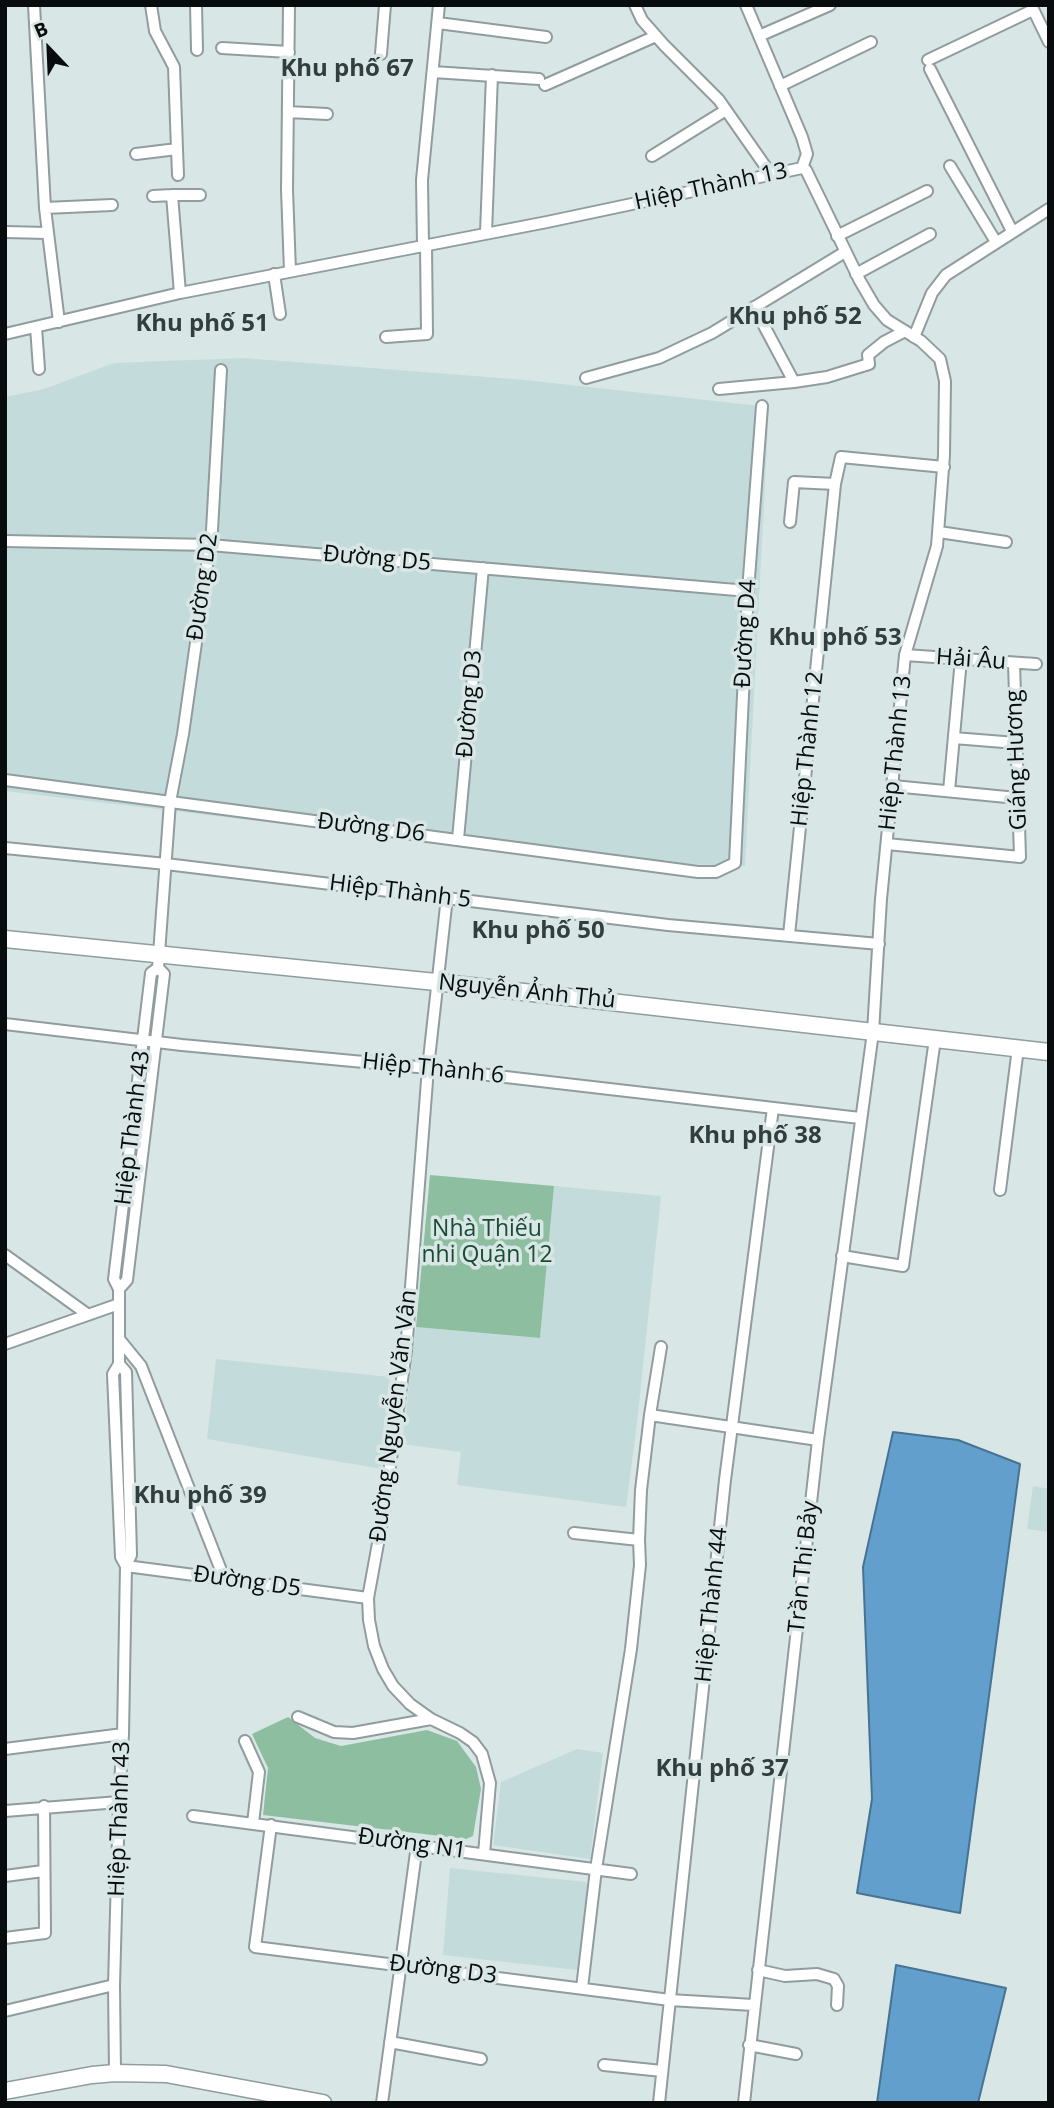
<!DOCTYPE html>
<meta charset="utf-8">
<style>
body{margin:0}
#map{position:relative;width:1054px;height:2108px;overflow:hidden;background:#d8e6e6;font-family:"Open Sans",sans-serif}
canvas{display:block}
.frame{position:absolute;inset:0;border:7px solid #080c0c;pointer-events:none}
.north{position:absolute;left:14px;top:14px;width:70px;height:70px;-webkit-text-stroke:5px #d8e6e6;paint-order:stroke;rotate:337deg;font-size:19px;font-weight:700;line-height:28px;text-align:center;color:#080c0c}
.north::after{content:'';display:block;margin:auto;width:24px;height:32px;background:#080c0c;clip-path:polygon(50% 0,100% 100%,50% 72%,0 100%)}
</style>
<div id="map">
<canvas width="1054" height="2108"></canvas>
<div class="frame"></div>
<div class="north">B</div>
</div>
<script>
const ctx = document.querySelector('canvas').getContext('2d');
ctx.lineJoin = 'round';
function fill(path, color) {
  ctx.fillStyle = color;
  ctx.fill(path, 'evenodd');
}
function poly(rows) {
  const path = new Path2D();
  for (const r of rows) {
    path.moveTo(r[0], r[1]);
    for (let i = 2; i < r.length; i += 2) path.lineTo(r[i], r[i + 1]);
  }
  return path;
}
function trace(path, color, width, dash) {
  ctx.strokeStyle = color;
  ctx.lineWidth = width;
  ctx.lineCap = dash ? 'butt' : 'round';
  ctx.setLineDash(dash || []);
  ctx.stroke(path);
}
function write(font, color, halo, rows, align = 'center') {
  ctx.font = font + ' "Open Sans",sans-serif';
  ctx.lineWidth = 7;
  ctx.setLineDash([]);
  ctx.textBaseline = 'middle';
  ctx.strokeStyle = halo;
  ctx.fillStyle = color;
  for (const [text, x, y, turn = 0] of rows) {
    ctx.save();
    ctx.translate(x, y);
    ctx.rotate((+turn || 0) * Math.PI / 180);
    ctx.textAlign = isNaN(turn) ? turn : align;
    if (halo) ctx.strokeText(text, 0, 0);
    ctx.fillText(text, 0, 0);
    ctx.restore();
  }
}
const built = poly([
 [244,358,525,380,769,407,745,866,593,861,5,791,5,397,44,389,114,363],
 [554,1186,661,1196,637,1423,626,1507,457,1485,461,1452,402,1444,416,1327,540,1338],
 [216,1359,390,1377,382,1469,207,1439],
 [1033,1486,1049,1489,1049,1532,1027,1529],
 [577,1749,603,1753,590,1859,493,1845,501,1782],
 [450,1868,586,1882,590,1888,582,1965,577,1970,443,1955]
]);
const green = poly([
 [430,1175,554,1186,540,1338,416,1327],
 [288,1717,315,1738,341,1746,427,1730,457,1741,476,1767,481,1789,473,1836,466,1839,263,1815,268,1768,252,1734]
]);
const water = poly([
 [893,1432,958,1440,1020,1464,960,1913,857,1893,872,1799,863,1567,893,1432],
 [896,1965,1006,1988,978,2103,877,2103,896,1965]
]);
const street = poly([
 [34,5,45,208,59,322],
 [196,5,197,50],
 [289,5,287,190,290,271],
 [635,5,642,20,664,45,719,100,770,173],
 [746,5,802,137,807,154,802,168],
 [1031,5,1049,42],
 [438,23,546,37],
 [759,36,830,5],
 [222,48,289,52],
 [381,54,385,5],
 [928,60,1033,10],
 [930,69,1012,231],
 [433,72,539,79],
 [545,85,656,36],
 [780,86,871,42],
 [288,112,327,114],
 [177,149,178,175],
 [136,154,177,149,174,67,155,31,151,5],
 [652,156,726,110],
 [950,166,996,242],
 [153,196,172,195],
 [45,208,112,205],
 [5,232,47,233],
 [486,233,492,75],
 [837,236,927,191],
 [423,245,422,180,439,5],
 [274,274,280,314],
 [856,274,930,234],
 [180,293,172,195,200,195],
 [754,307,794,382],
 [36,327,39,369],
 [5,334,180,293,547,222,802,168,806,170,860,281,874,305,887,320,921,341,940,359,945,381,944,455,937,546,905,655,881,899,873,1032,818,1440,744,2103],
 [386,337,427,334,426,245],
 [914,337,932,293,946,275,1049,209],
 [586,378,659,358,712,333,845,252],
 [719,389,794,382,827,377,869,364,868,355,884,342,905,331],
 [790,522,794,482,835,484],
 [939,532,1006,542],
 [5,541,210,545,748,591],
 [905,655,1036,664],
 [954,738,1016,743],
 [5,780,698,872,716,872,735,863,748,591,762,406],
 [893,786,1017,798],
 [949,791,961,659],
 [458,839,483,568],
 [887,844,1020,857,1014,663],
 [5,848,166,864,668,925,879,944],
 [447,897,428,1068,406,1351,383,1516,368,1598,369,1620,374,1646,383,1669,393,1686,410,1704,431,1719,460,1733,473,1742,482,1754,490,1783,484,1854],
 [789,935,835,484,841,457,944,467],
 [5,1024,182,1045,428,1068,860,1118],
 [1000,1190,1018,1048],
 [5,1255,87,1314],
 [842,1256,903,1266,935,1039],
 [119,1289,127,1280,164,974,158,968,170,802,183,734,212,530,221,370],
 [119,1339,141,1366,224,1578],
 [5,1344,119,1304],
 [661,1347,650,1415,818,1440],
 [574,1533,639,1540,640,1565,631,1649,596,1869,582,1988],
 [639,1540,641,1490,650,1415],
 [126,1566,121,1557,113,1374,119,1364,119,1289,114,1279,151,973,158,968],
 [126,1566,368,1598],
 [298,1717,334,1732,353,1733,431,1719],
 [245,1741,259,1772,253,1823],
 [5,1749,123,1734],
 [5,1811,119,1802],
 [193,1816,631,1874],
 [271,1825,255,1947,670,2000,753,2005],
 [5,1876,43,1871],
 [5,1938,45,1933,44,1806],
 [758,1970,785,1976,817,1974,834,1979,838,1986,837,2005],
 [5,2011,114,1985],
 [390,2042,481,2059],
 [749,2045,796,2054],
 [604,2065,662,2071],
 [115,2073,114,1985,119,1802,123,1734,126,1566,131,1555,126,1372,119,1364],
 [382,2103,417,1845],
 [659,2103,725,1480,773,1108]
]);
const secondary = poly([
 [5,939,436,982,1049,1052],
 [5,2091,92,2075,115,2073,166,2074,323,2103]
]);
const streetNames = [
 ["Hiệp Thành 13",711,187,-12],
 ["Đường D5",377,559,5],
 ["Đường D2",203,587,-82],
 ["Đường D4",746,634,-87],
 ["Hải Âu",971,660,4],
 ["Đường D3",470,704,-85],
 ["Hiệp Thành 12",808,749,-84],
 ["Hiệp Thành 13",896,753,-84],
 ["Giáng Hương",1017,760,-92],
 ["Đường D6",371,828,7],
 ["Hiệp Thành 5",400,892,7],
 ["Nguyễn Ảnh Thủ",527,992,6],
 ["Hiệp Thành 6",433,1069,6],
 ["Hiệp Thành 43",133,1128,-83],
 ["Đường Nguyễn Văn Vân",394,1416,-83],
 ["Trần Thị Bảy",804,1567,-84],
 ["Đường D5",247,1582,8],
 ["Hiệp Thành 44",712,1605,-84],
 ["Hiệp Thành 43",120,1819,-88],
 ["Đường N1",412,1844,8],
 ["Đường D3",443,1970,7]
];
const parkNames = [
 ["Nhà Thiếu",487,1229],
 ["nhi Quận 12",487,1255]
];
const neighbourhoodNames = [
 ["Khu phố 67",347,69],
 ["Khu phố 52",795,317],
 ["Khu phố 51",202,324],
 ["Khu phố 53",835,638],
 ["Khu phố 50",538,931],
 ["Khu phố 38",755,1136],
 ["Khu phố 39",200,1496],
 ["Khu phố 37",722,1769]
];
fill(built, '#c4dbdc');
fill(green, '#8ebea0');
fill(water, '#629fcd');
trace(water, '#477393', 2);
trace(street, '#909c9d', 14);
trace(secondary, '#909c9d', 19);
trace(street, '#fff', 10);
trace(secondary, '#fff', 16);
write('23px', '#080c0c', '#d8e6e6', streetNames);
write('23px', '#184d31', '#d8e6e6', parkNames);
write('bold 24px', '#323d3d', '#d8e6e6', neighbourhoodNames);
</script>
